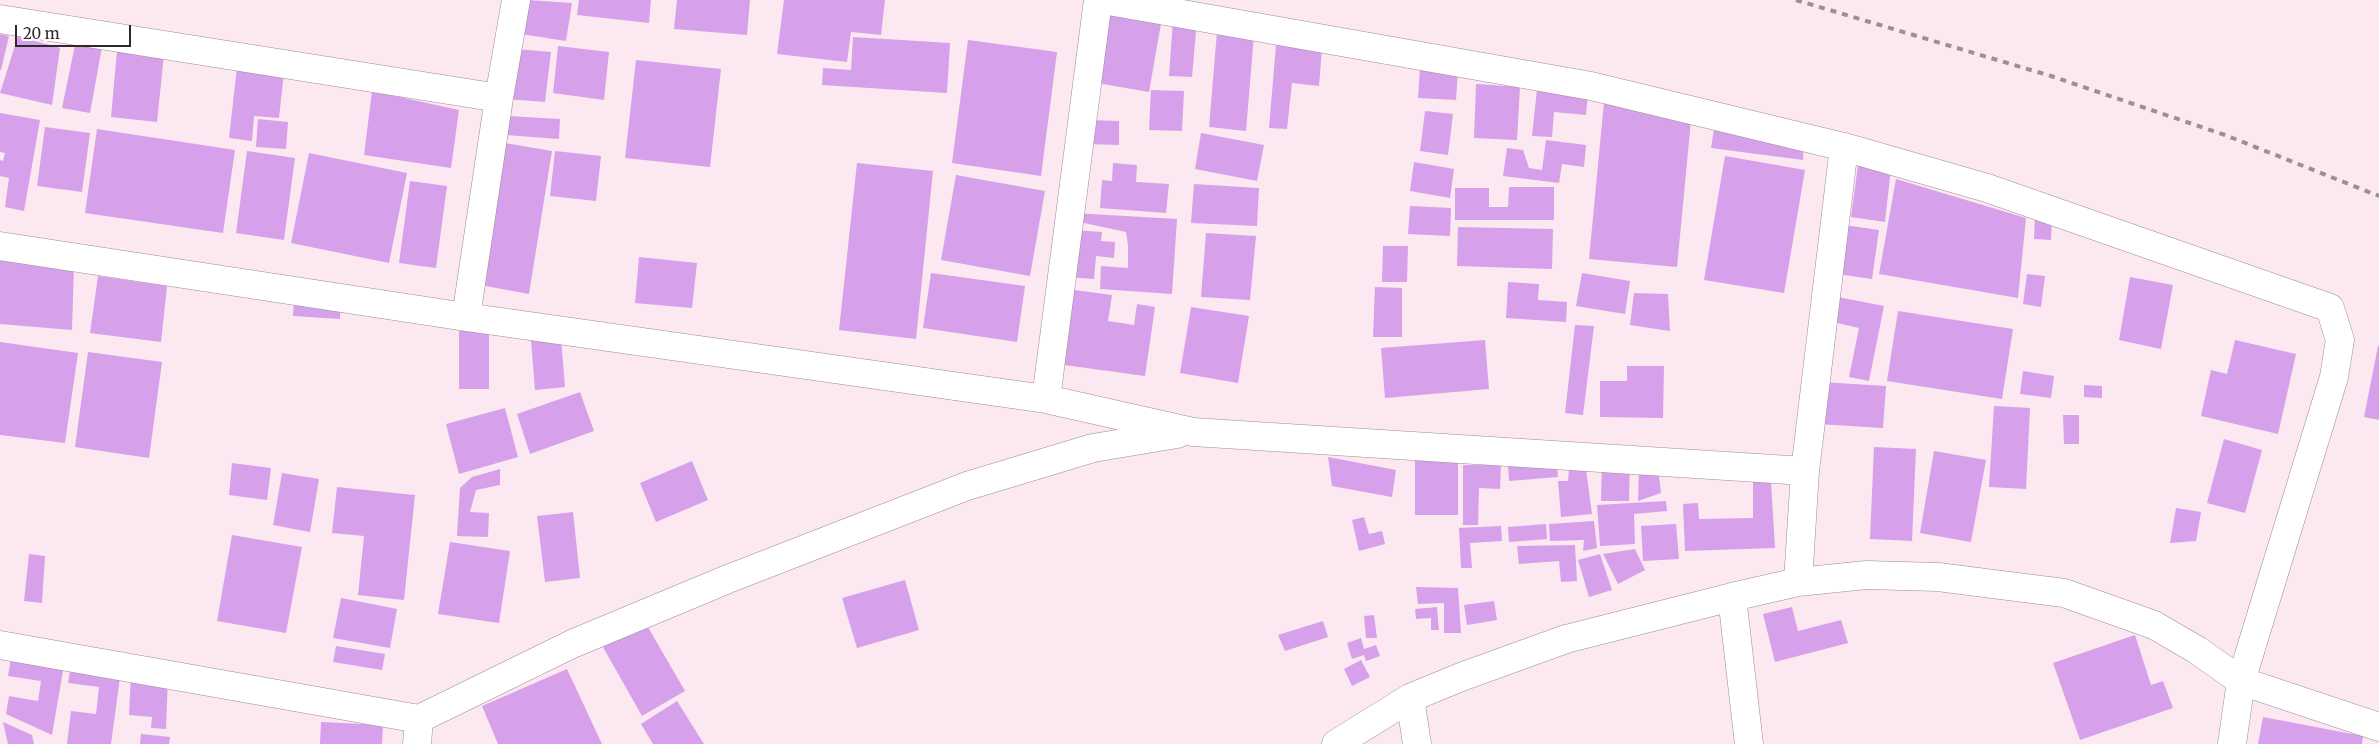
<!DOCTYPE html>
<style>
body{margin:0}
#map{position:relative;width:2379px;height:744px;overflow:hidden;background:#fbe8f0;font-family:Merriweather,serif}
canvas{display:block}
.scale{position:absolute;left:15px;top:25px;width:116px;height:22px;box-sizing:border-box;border:2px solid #2f282b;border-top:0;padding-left:6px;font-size:15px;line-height:18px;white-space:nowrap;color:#2f282b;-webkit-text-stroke:4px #fff;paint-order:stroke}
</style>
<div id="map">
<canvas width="2379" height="744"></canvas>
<div class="scale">20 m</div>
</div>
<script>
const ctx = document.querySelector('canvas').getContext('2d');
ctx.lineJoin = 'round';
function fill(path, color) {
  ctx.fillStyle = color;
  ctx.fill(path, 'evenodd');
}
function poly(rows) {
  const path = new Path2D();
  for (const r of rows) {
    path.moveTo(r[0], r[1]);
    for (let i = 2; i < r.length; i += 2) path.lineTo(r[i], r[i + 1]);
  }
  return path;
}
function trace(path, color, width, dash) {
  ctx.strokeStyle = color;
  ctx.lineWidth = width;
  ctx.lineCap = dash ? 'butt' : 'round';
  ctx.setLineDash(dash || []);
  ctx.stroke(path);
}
const building = poly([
 [527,0,572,3,566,41,521,34],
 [579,0,651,0,649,23,577,15],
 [677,0,750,0,747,35,674,29],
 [784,0,885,0,881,35,851,32,847,62,777,54],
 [1101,12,1162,18,1149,92,1097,83],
 [1173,19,1197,20,1192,77,1169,76],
 [1217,32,1254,35,1246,131,1209,127],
 [0,34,9,36,1,70,0,70],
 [18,36,60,48,52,105,0,93],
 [853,37,950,43,947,93,822,85,823,68,851,70],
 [76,40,102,47,90,113,62,108],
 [968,40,1057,52,1041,176,952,163],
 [1276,45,1322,49,1319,86,1292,83,1287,129,1269,128],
 [558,46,609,52,604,100,553,93],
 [516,49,551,52,545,102,506,99],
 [117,51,164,55,157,122,111,117],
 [636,60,721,69,710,167,625,158],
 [237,67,284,72,279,118,254,116,252,141,229,138],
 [1420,68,1458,71,1456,100,1418,98],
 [1476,84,1520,87,1517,140,1474,138],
 [1537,89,1588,93,1586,115,1554,112,1552,137,1532,136],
 [1151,90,1184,91,1182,131,1149,130],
 [372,91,459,110,451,168,364,155],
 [1604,102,1692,110,1677,267,1589,259],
 [1425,111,1453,114,1448,155,1420,151],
 [0,113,40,120,24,211,5,207,9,178,0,176,0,160,3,161,5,153,0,152],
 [508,116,560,119,559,139,506,135],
 [258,119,288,122,286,149,256,147],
 [1087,120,1119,121,1119,145,1087,144],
 [1715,123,1804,140,1803,160,1711,148],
 [45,127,90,133,82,192,37,186],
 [97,129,235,150,223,233,85,213],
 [1201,133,1264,145,1257,181,1195,169],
 [1546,140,1586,145,1584,167,1562,164,1559,183,1503,176,1507,148,1523,150,1529,168,1542,170],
 [499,142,552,151,529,294,475,284],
 [247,151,295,158,284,240,236,233],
 [555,151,601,156,596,201,550,196],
 [309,153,407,173,389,263,291,243],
 [1725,156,1805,170,1784,293,1704,280],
 [1414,162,1454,169,1450,198,1410,191],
 [857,163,933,171,916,339,839,330],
 [1113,163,1137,165,1136,182,1169,184,1166,213,1100,208,1102,180,1112,181],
 [1858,165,1891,168,1885,222,1851,217],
 [956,175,1045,191,1030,276,941,260],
 [1896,179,2026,218,2018,298,1879,274],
 [410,181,447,186,436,268,399,263],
 [1194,184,1259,188,1257,226,1191,223],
 [1509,187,1554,187,1554,220,1455,220,1455,188,1489,188,1489,207,1508,207],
 [1410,206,1451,208,1450,236,1408,234],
 [1074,213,1177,219,1172,294,1100,289,1101,266,1128,268,1128,245,1126,232,1084,223],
 [2035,216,2052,217,2051,240,2034,239],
 [1844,225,1879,230,1872,279,1837,274],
 [1458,227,1553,229,1552,269,1457,266],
 [1073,230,1102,232,1101,241,1115,242,1114,258,1096,256,1094,279,1068,277],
 [1206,233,1256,236,1250,300,1201,297],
 [1383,246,1408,246,1407,282,1382,282],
 [0,256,74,264,72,330,0,324],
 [639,257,697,263,692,308,635,303],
 [931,273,1025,286,1017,342,923,328],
 [1582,273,1630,281,1625,314,1576,306],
 [2027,274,2045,276,2041,307,2023,304],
 [98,276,167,286,161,342,90,333],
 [2130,277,2173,285,2161,349,2119,340],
 [1508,282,1539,284,1538,300,1567,302,1566,322,1506,318],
 [1375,287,1402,288,1402,337,1373,337],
 [1067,289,1112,295,1108,321,1134,325,1137,304,1155,307,1145,376,1057,364],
 [1634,293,1668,294,1670,331,1630,325],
 [294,297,340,300,340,319,293,316],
 [1838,297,1884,306,1869,381,1849,377,1859,328,1833,322],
 [1191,307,1249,316,1238,383,1180,373],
 [1898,311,2013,329,2002,399,1887,381],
 [1575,325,1594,326,1583,415,1565,413],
 [459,331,489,331,489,389,459,389],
 [561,338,565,387,535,390,531,340],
 [1485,340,1489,389,1385,398,1381,348],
 [2235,340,2296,354,2278,434,2201,416,2211,370,2227,374],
 [0,342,78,353,65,443,0,435],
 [2378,346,2379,346,2379,420,2364,417],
 [88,352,162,362,149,458,75,447],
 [1627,366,1664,366,1663,418,1600,417,1600,381,1627,381],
 [2023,371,2054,376,2051,398,2020,394],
 [1821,382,1886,386,1883,428,1818,424],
 [2084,385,2102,386,2102,398,2084,397],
 [580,392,594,431,530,454,517,414],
 [1994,406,2030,408,2026,489,1989,487],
 [505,408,518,457,459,474,446,424],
 [2063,415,2079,415,2079,444,2064,444],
 [2224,439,2262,450,2245,513,2207,503],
 [1874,447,1916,449,1912,541,1870,539],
 [1934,451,1986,460,1971,542,1920,533],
 [1415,456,1458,456,1458,515,1415,515],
 [1328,457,1396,470,1392,497,1332,486],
 [692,461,708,500,656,522,640,483],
 [1630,462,1629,501,1601,501,1602,463],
 [232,463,271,468,267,500,229,495],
 [1557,463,1558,477,1509,481,1508,465],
 [1463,465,1501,465,1500,489,1479,488,1478,525,1463,525],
 [1639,467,1658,467,1661,493,1638,501],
 [500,469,500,485,476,490,470,512,489,513,488,537,457,536,460,488,472,477],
 [1569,469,1586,469,1592,514,1561,517,1558,481,1568,481],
 [282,473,319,479,310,532,273,525],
 [1753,477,1771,482,1775,548,1685,551,1683,504,1698,503,1699,519,1753,518],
 [337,487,415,495,404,600,358,595,364,536,332,533],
 [1666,501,1667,511,1634,514,1635,544,1600,546,1597,505],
 [2176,508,2201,512,2196,541,2170,543],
 [573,512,580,578,545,582,537,516],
 [1364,517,1369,534,1382,531,1385,544,1359,551,1352,520],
 [1594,521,1597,548,1583,551,1584,540,1550,541,1549,524],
 [1546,524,1547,539,1509,542,1508,527],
 [1676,524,1679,559,1643,561,1641,526],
 [1501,526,1502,541,1470,543,1472,568,1461,568,1459,528],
 [232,535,302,547,286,633,217,621],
 [450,542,510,551,499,623,438,614],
 [1575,545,1577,581,1561,582,1559,561,1519,564,1517,546],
 [1635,549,1645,570,1618,584,1603,554],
 [29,554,45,556,42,603,24,601],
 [1600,554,1612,590,1589,597,1578,560],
 [905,580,919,630,857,648,842,598],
 [1416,587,1458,588,1461,633,1444,633,1444,603,1418,604],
 [341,598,397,609,390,648,333,638],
 [1494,601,1497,620,1467,625,1464,605],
 [1437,607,1439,630,1431,630,1431,618,1416,619,1415,609],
 [1792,607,1798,631,1841,620,1848,643,1775,662,1763,614],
 [1374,615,1377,638,1366,638,1364,616],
 [1323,621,1328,637,1285,651,1278,635],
 [645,622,685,691,642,716,603,647],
 [2135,635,2151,685,2163,681,2173,708,2080,740,2053,663],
 [1361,638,1364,649,1376,645,1380,656,1366,661,1364,655,1352,659,1347,643],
 [336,646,385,654,382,670,333,662],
 [11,658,64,665,52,735,6,714,9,696,38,701,41,681,8,676],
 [1361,660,1370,677,1352,686,1344,669],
 [71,664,121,670,111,744,67,744,71,711,96,714,99,687,68,683],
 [567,669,602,744,498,744,482,706],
 [131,675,168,677,166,729,151,728,152,717,129,715],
 [677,701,704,744,653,744,641,724],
 [2263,717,2363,736,2362,744,2258,744],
 [3,722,32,735,34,744,8,744],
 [321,722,383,725,382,744,320,744],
 [141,734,170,737,169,744,140,744]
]);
const minor = poly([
 [1103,0,1591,86,1844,147,1987,188,2330,308,2340,340,2334,377,2241,681,2232,744],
 [0,19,499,98],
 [0,246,466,317,1046,399,1193,432,1805,471],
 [466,317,499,98,516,0],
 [1046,399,1098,0],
 [1798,582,1805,471,1844,147],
 [1732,597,1749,744],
 [0,645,419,719,572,644,728,579,967,486,1093,448,1177,434],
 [1410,698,1417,744],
 [417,744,419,719],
 [1336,744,1410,698,1461,677,1566,639,1732,597,1798,582,1866,575,1938,577,2064,593,2154,625,2197,650,2241,681,2379,727]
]);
const rail = poly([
 [1796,0,2051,76,2225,135,2379,196]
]);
fill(building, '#d7a0eb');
trace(minor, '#9e8c94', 29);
trace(minor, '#fff', 28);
trace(rail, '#9b8e94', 4, [6, 6]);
</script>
